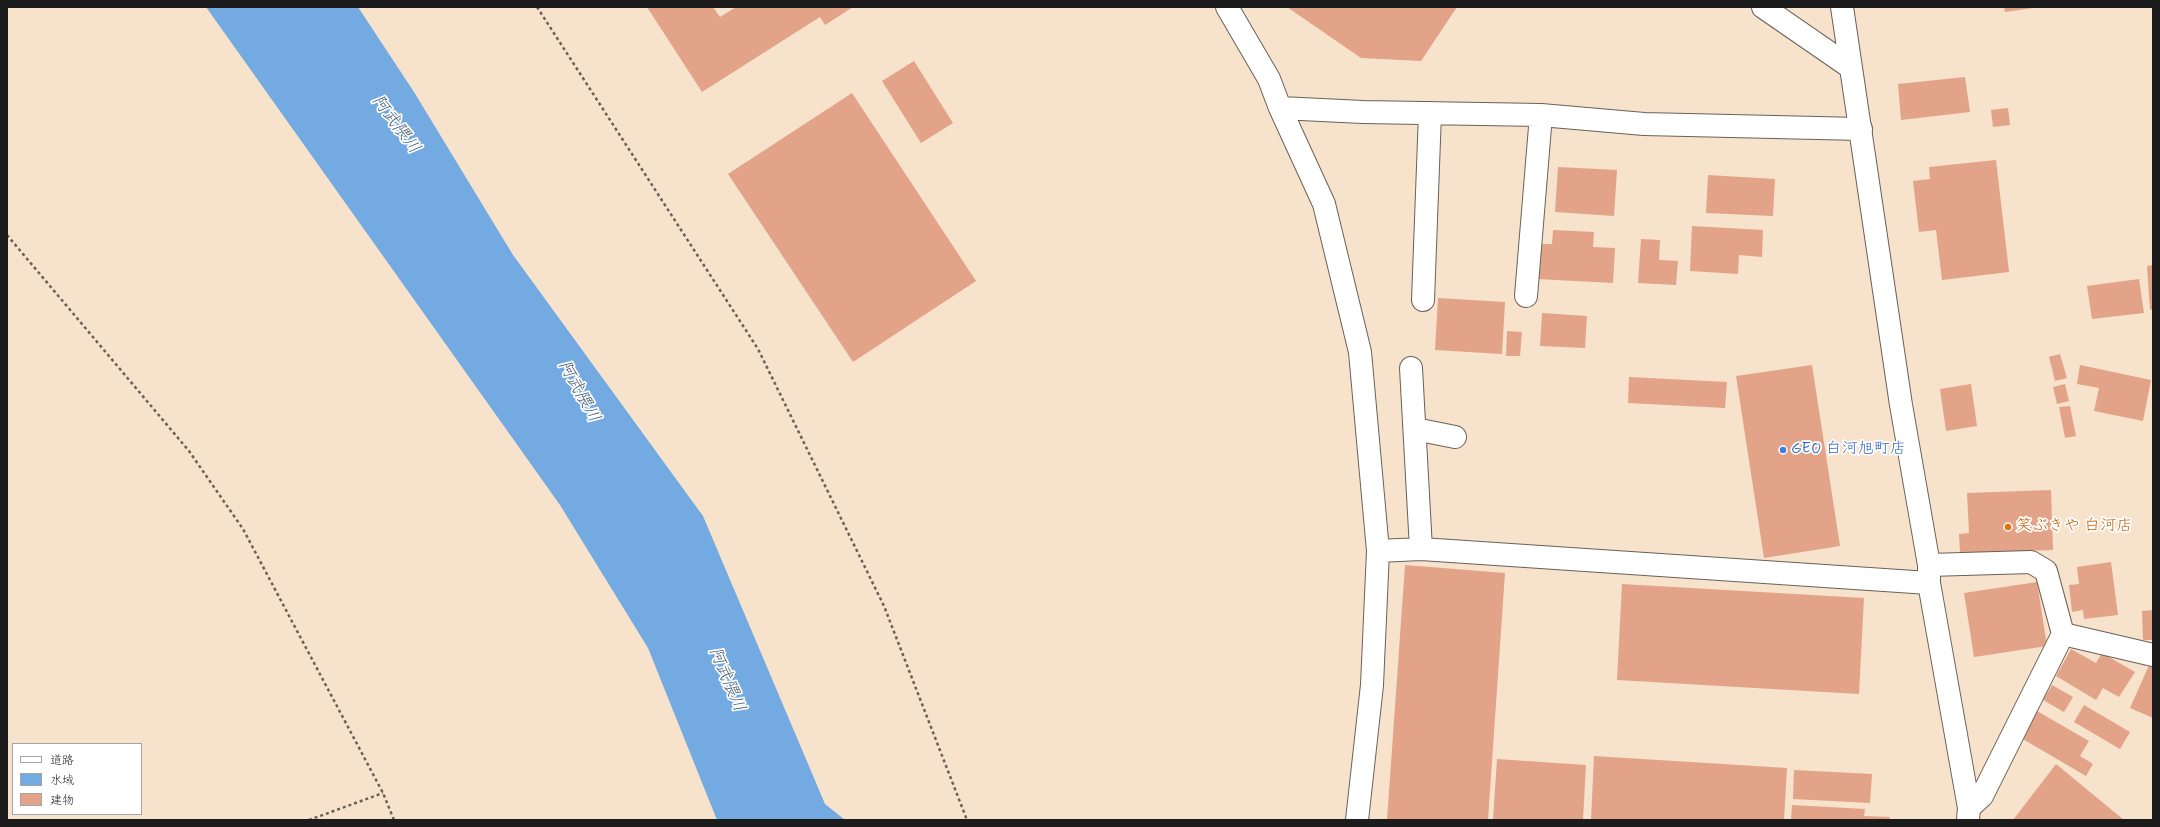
<!DOCTYPE html>
<meta charset="utf-8">
<style>
body{margin:0}
#map{position:relative;width:2160px;height:827px;overflow:hidden;background:#f7e2cb;font-family:Mynerve,"Klee One",sans-serif}
canvas{display:block}
.frame{position:absolute;inset:0;border:8px solid #1c1c1c;pointer-events:none}
.legend{position:absolute;left:12px;top:743px;width:130px;height:72px;box-sizing:border-box;background:#fff;border:1px solid #a4a4a4;margin:0;padding:5px 7px;list-style:none;font-size:12px;color:#1c1c1c}
.legend li{display:flex;align-items:center;gap:8px;height:20px}
.legend b{width:20px;border:1px solid #a4a4a4}
</style>
<div id="map">
<canvas width="2160" height="827"></canvas>
<div class="frame"></div>
<ul class="legend">
<li><b style="height:5px;background:#fff"></b>道路</li>
<li><b style="height:11px;background:#73aae1"></b>水域</li>
<li><b style="height:11px;background:#e3a388"></b>建物</li>
</ul>
</div>
<script>
const ctx = document.querySelector('canvas').getContext('2d');
ctx.lineJoin = 'round';
function fill(path, color) {
  ctx.fillStyle = color;
  ctx.fill(path, 'evenodd');
}
function poly(rows) {
  const path = new Path2D();
  for (const r of rows) {
    path.moveTo(r[0], r[1]);
    for (let i = 2; i < r.length; i += 2) path.lineTo(r[i], r[i + 1]);
  }
  return path;
}
function trace(path, color, width, dash) {
  ctx.strokeStyle = color;
  ctx.lineWidth = width;
  ctx.lineCap = dash ? 'butt' : 'round';
  ctx.setLineDash(dash || []);
  ctx.stroke(path);
}
function write(font, color, halo, rows, align = 'center') {
  ctx.font = font + ' Mynerve,"Klee One",sans-serif';
  ctx.lineWidth = 3.5;
  ctx.setLineDash([]);
  ctx.textBaseline = 'middle';
  ctx.strokeStyle = halo;
  ctx.fillStyle = color;
  for (const [text, x, y, turn = 0] of rows) {
    ctx.save();
    ctx.translate(x, y);
    ctx.rotate((+turn || 0) * Math.PI / 180);
    ctx.textAlign = isNaN(turn) ? turn : align;
    if (halo) ctx.strokeText(text, 0, 0);
    ctx.fillText(text, 0, 0);
    ctx.restore();
  }
}
const water = poly([
 [206,7,358,7,414,92,513,255,703,516,825,804,845,820,717,820,648,648,560,505]
]);
const building = poly([
 [647,7,713,7,720,17,736,7,853,7,825,25,820,17,702,92],
 [1287,7,1457,7,1421,61,1361,58],
 [2004,7,2033,7,2033,8,2005,12],
 [914,61,953,123,921,143,882,81],
 [1965,77,1970,112,1901,120,1898,84],
 [852,93,976,281,853,362,728,174],
 [2008,108,2010,125,1993,127,1991,110],
 [1996,160,2009,272,1942,280,1936,230,1919,232,1913,181,1930,179,1929,167],
 [1558,167,1617,170,1614,216,1555,212],
 [1708,175,1775,179,1773,216,1706,213],
 [1692,226,1763,230,1762,257,1739,255,1738,274,1690,271],
 [1553,230,1594,232,1593,247,1615,248,1613,283,1537,279,1538,244,1552,244],
 [1641,239,1660,240,1659,260,1678,261,1676,285,1638,283],
 [2153,265,2153,309,2150,310,2147,266],
 [2139,279,2144,313,2092,319,2087,286],
 [1438,298,1505,302,1502,354,1435,350],
 [1542,313,1587,316,1585,348,1540,346],
 [1507,331,1522,332,1520,356,1506,356],
 [2060,354,2067,378,2055,381,2049,357],
 [1812,365,1840,546,1764,558,1736,376],
 [2080,365,2151,380,2143,421,2094,411,2099,388,2077,384],
 [1629,377,1727,382,1725,408,1628,403],
 [1971,384,1977,426,1946,431,1940,389],
 [2065,384,2069,401,2057,404,2053,387],
 [2070,406,2076,436,2065,438,2059,407],
 [2051,490,2053,550,1960,553,1959,534,1969,533,1967,493],
 [2111,562,2118,615,2084,619,2083,610,2072,612,2069,585,2079,584,2077,567],
 [1405,565,1505,573,1488,820,1387,820],
 [2037,582,2047,646,1974,657,1964,593],
 [1622,584,1864,598,1859,694,1617,680],
 [2153,610,2153,640,2143,640,2142,611],
 [2071,649,2096,663,2102,653,2135,672,2119,697,2103,688,2096,700,2056,676],
 [2150,663,2153,665,2153,718,2130,708],
 [2052,685,2073,697,2064,712,2043,700],
 [2084,705,2130,732,2120,749,2074,722],
 [2037,711,2089,741,2080,756,2093,764,2086,776,2021,738],
 [1594,756,1787,768,1784,820,1591,820],
 [1497,759,1586,765,1583,820,1493,820],
 [2056,764,2124,820,2013,820],
 [1794,770,1872,774,1870,803,1793,799],
 [1792,805,1865,809,1864,816,1890,817,1889,820,1791,820]
]);
const path = poly([
 [537,7,758,349,884,606,967,820],
 [7,235,189,451,243,529,383,793,394,820],
 [309,820,383,793]
]);
const minor = poly([
 [1227,7,1269,79,1280,108,1324,204,1360,352,1378,551,1372,685,1357,820],
 [1763,7,1850,67],
 [1280,108,1363,112,1541,115,1644,124,1861,129],
 [1526,296,1541,115],
 [1423,300,1430,113],
 [1411,368,1421,549],
 [1415,429,1455,437],
 [1378,551,1421,549,1929,583],
 [1929,565,2031,562,2046,571,2063,634,1982,796,1969,808],
 [2063,634,2153,655]
]);
const tertiary = poly([
 [1842,7,1901,405,1929,565,1929,583,1969,808,1968,820]
]);
const markers = [
 [1783,450,4,"#3f7fe0"],
 [2008,527,4,"#e8710a"]
];
const shopNames = [
 ["GEO 白河旭町店",1791,450]
];
const foodNames = [
 ["笑ぶきや 白河店",2016,527]
];
const waterNames = [
 ["阿武隈川",395,125,53],
 ["阿武隈川",578,392,61],
 ["阿武隈川",726,680,67]
];
fill(water, '#73aae1');
fill(building, '#e3a388');
trace(minor, '#696159', 24);
trace(tertiary, '#696159', 24);
trace(path, '#696159', 2.5, [3, 3]);
trace(minor, '#fff', 22);
trace(tertiary, '#fff', 22);
for (const [x, y, r, color] of markers) {
  const dot = new Path2D();
  dot.arc(x, y, r, 0, 2 * Math.PI);
  ctx.fillStyle = color;
  ctx.fill(dot);
  trace(dot, '#fff', 1.5);
}
write('16px', '#366cbe', '#fff', shopNames, 'left');
write('16px', '#c56008', '#fff', foodNames, 'left');
write('italic 17px', '#435c75', '#fff', waterNames);
</script>
